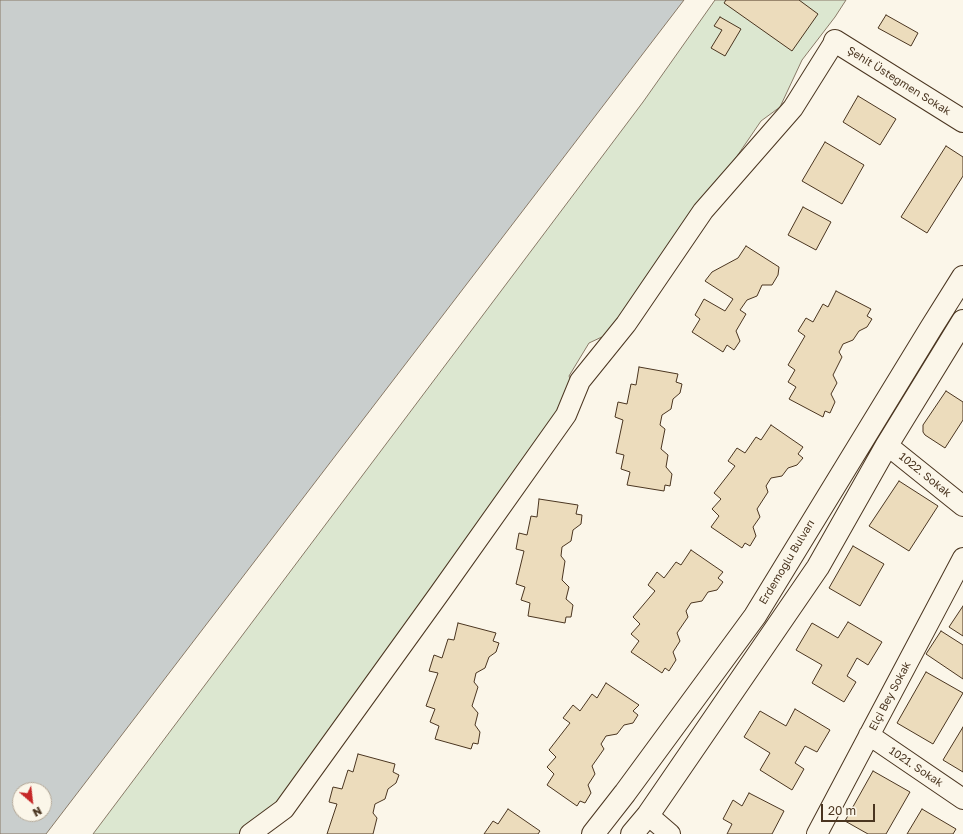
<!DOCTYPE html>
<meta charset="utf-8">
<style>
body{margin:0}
#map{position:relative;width:963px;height:834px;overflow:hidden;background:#fbf6e9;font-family:"Golos Text",sans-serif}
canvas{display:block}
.north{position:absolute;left:12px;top:782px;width:40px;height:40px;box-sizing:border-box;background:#fbf6e9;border:1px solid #b4a999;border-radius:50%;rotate:152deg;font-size:11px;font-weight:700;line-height:16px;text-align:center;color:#4a3520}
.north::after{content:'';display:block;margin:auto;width:14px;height:18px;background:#c62828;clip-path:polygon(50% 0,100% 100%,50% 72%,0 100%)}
.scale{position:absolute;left:821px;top:804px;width:54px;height:18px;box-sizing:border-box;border:2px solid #4a3520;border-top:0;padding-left:5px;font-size:12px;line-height:14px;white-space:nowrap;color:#4a3520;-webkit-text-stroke:3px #fbf6e9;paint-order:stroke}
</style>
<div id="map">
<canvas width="963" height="834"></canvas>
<div class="north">N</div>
<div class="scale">20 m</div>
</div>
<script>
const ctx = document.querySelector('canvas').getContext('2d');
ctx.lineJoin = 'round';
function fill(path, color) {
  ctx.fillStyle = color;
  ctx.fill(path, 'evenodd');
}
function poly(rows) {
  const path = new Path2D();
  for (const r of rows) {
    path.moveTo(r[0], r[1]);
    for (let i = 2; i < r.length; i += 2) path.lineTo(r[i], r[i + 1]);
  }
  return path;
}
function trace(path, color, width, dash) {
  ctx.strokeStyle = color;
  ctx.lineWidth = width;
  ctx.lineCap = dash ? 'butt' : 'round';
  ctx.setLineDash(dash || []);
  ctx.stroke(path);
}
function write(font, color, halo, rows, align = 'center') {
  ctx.font = font + ' "Golos Text",sans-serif';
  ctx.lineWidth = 3;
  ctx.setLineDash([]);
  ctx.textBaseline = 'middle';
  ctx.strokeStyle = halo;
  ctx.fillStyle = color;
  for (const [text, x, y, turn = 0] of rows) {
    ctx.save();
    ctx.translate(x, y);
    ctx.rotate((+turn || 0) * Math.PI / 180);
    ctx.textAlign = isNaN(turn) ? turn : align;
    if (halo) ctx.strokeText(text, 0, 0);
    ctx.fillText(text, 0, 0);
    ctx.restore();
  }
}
const green = poly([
 [715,0,846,0,835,17,802,60,780,107,761,121,619,329,589,343,569,376,574,387,274,810,239,834,93,834,643,102,715,0]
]);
const water = poly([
 [0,0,684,0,46,834,0,834,0,0],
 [20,790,44,790,44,814,20,814,20,790]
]);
const building = poly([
 [726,0,799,0,818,14,792,51,724,3,726,0],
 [886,15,918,33,911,46,878,28,886,15],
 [720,17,741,29,725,56,711,48,722,30,714,26,720,17],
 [858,96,896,119,880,145,843,122,858,96],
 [825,142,864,165,842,204,802,181,825,142],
 [946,146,963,157,963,176,927,233,901,217,946,146],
 [803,207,831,222,816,250,788,235,803,207],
 [746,246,779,267,778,275,772,285,762,285,757,296,747,300,740,310,746,314,736,331,740,341,734,350,727,345,723,352,692,332,700,319,695,315,704,299,725,311,733,299,705,281,712,272,738,258,746,246],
 [836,291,871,309,867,316,872,319,867,327,859,331,853,340,843,344,839,352,842,357,833,375,837,383,831,394,835,402,830,413,825,411,823,417,789,399,796,387,788,382,795,370,788,365,805,336,798,331,806,318,813,322,823,304,828,307,836,291],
 [639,367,678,374,676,382,682,384,680,393,673,399,671,409,662,415,660,425,665,429,661,449,668,455,666,467,672,474,670,486,665,485,664,491,627,485,630,472,621,469,624,455,616,453,623,420,615,417,618,402,627,404,631,384,636,385,639,367],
 [946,391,963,402,963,420,945,448,925,435,923,432,923,425,946,391],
 [771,425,803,447,798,454,803,458,797,465,788,468,782,476,771,478,766,486,768,492,757,509,760,517,753,527,756,536,750,546,745,543,742,548,711,527,719,516,712,509,721,499,714,493,735,466,728,461,737,448,745,453,756,437,761,440,771,425],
 [899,481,938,506,909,551,869,526,899,481],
 [539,499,578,505,576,514,582,515,581,524,573,530,571,541,562,547,561,556,565,561,562,580,569,587,566,599,573,605,571,617,566,617,565,623,528,616,530,603,521,600,525,587,516,584,524,551,516,549,519,533,527,535,531,516,537,517,539,499],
 [853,546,884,564,860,606,829,588,853,546],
 [691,550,723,572,718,578,723,582,717,590,708,592,702,601,691,603,686,611,688,617,677,633,680,641,673,652,676,660,669,671,665,668,662,673,631,652,639,641,631,634,640,624,633,617,655,591,648,585,657,572,664,578,676,562,681,565,691,550],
 [963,606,963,636,949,627,963,606],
 [848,622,882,642,868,665,857,658,847,676,856,682,844,702,812,683,822,665,796,650,812,623,838,638,848,622],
 [458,623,496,633,493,641,499,643,496,652,489,657,485,668,476,673,474,682,478,687,472,706,478,713,475,725,480,732,478,744,473,743,471,749,435,739,439,726,430,722,435,709,426,706,438,673,429,671,434,655,442,658,448,639,454,640,458,623],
 [941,631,963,645,963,679,926,654,941,631],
 [926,672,963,693,933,744,897,723,926,672],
 [606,683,639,705,633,711,638,715,633,723,624,725,617,734,606,736,601,744,604,749,592,766,595,774,588,785,591,793,585,803,580,801,577,806,547,785,554,774,547,767,556,757,549,750,570,723,563,718,573,705,580,711,592,694,597,698,606,683],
 [795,709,830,730,817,752,805,746,795,763,804,769,792,790,760,770,770,753,744,737,760,711,786,726,795,709],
 [963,727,963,772,943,760,963,727],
 [358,754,395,764,393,772,399,775,396,783,388,789,385,799,375,804,373,813,377,818,373,834,327,834,337,804,329,802,333,787,342,789,348,770,353,772,358,754],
 [873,771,910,792,886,834,868,834,845,821,873,771],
 [749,793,784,811,772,834,727,834,732,824,723,819,733,800,742,806,749,793],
 [508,809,540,831,538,834,484,834,493,821,498,824,508,809],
 [922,809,956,829,953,834,907,834,922,809]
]);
const minor = poly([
 [887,445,963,506],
 [869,735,963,799],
 [648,815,670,834],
 [250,834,284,809,439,594,566,415,580,381,626,324,703,211,793,108,835,41],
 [817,834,963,558]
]);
const major = poly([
 [835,41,963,121],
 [593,834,625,793,755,616,931,328,963,277],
 [632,834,648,815,818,567,887,445,963,321]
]);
const streetNames = [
 ["Şehit Üsteğmen Sokak",899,81,32],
 ["1022. Sokak",925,475,39],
 ["Erdemoğlu Bulvarı",787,562,-59],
 ["Elçi Bey Sokak",890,696,-62],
 ["1021. Sokak",916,767,34]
];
fill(green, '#dce7d0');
trace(green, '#887966', 1);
fill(water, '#c9cecd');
trace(water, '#887966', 1);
fill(building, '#ecdcbc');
trace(building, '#4a3520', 1);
trace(minor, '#4a3520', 22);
trace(major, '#4a3520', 24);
trace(minor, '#fbf6e9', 20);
trace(major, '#fbf6e9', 22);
write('11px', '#4a3520', '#fbf6e9', streetNames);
</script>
